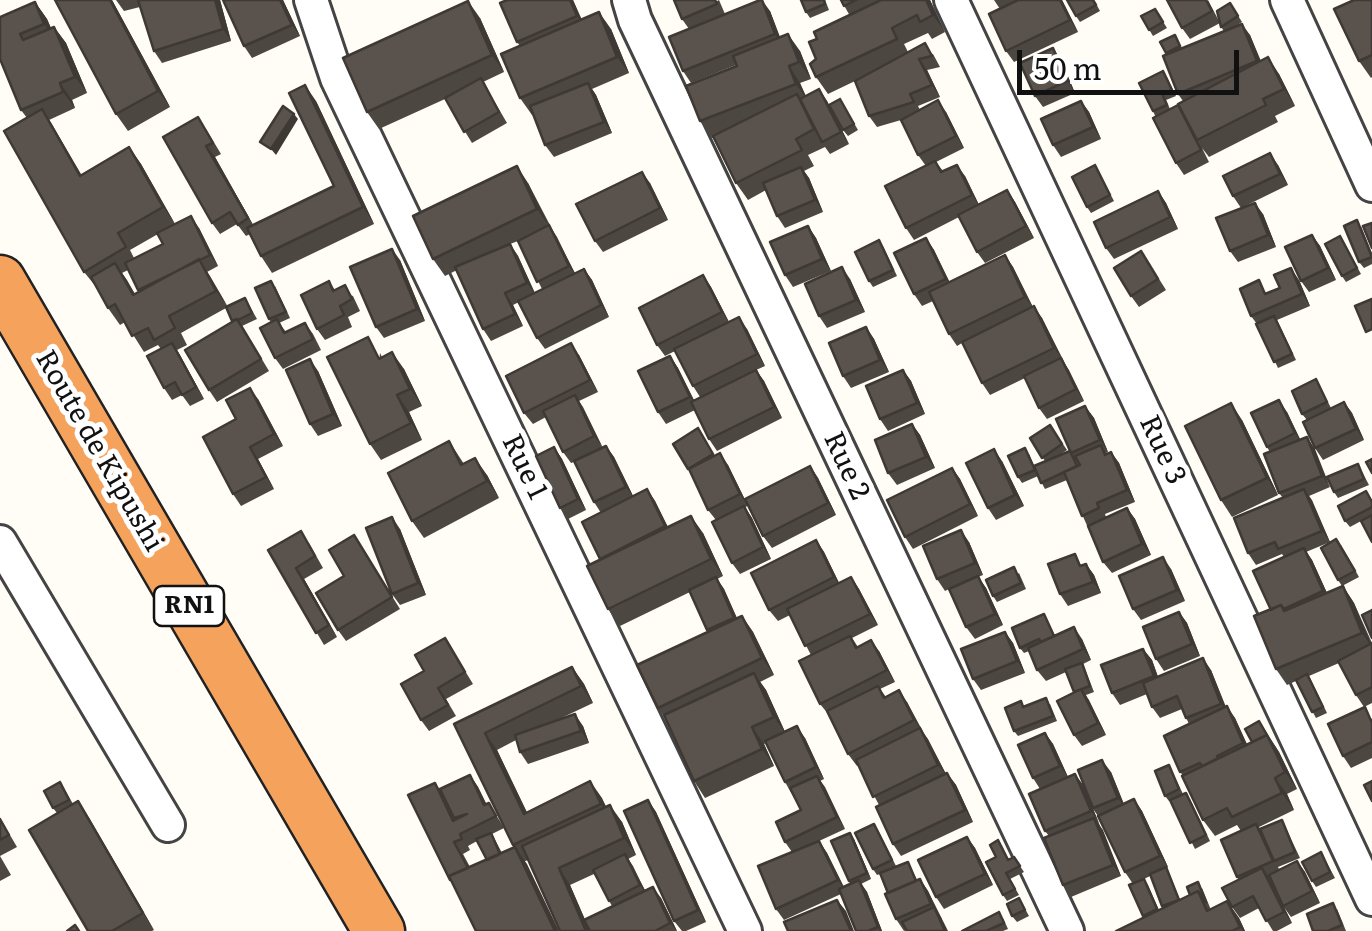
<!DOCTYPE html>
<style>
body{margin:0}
#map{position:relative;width:1372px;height:931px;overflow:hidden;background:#fffdf5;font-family:Literata,serif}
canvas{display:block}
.scale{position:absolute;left:1017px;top:50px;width:222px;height:45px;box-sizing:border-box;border:5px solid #111;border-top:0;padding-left:12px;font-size:30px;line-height:35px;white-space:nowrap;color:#111;-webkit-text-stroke:8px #fff;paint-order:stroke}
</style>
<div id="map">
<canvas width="1372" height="931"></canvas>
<div class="scale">50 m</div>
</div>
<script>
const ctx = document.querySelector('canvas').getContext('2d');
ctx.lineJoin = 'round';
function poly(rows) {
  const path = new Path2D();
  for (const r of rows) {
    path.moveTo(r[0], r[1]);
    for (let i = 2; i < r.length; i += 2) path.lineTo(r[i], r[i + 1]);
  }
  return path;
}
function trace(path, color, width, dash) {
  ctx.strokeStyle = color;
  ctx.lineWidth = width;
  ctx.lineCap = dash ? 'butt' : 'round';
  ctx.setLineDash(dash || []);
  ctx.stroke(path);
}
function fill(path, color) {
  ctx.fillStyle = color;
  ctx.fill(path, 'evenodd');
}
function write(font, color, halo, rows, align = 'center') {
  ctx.font = font + ' Literata,serif';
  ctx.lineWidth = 10;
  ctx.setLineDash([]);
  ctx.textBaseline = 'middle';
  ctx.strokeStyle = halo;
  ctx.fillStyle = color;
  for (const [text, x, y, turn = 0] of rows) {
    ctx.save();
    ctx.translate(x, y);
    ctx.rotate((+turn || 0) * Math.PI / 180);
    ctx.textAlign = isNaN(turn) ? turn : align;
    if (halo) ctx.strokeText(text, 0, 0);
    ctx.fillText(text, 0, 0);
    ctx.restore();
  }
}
const minor = poly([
 [311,0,337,78,745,931],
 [629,0,635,20,1067,931],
 [951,0,1372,899],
 [1287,0,1372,185],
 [0,542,168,825]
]);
const highway = poly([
 [0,281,379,931]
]);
const wall = poly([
 [112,0,170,107,128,131,116,114],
 [116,0,220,0,231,41,162,63,154,51,140,7,124,11],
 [283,0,300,36,252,58,244,46],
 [573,0,582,20,611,29,629,73,592,89,596,95,612,133,554,157,545,145,533,114,532,115,520,98,520,46,517,42],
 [719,0,725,14,770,11,780,37,800,51,811,79,800,83,806,96,819,89,827,101,849,144,830,154,825,147,808,155,814,166,804,171,809,178,823,212,785,228,777,216,766,190,748,200,736,183,713,138,712,138,700,121,736,65,691,83,683,71,689,29,682,19],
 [825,0,829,10,810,18,806,12],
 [841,0,930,0,945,32,932,39,928,33,904,44,908,52,933,54,940,67,927,70,940,97,918,106,920,110,946,112,964,148,936,162,943,171,965,176,979,205,1007,190,1015,202,1034,238,985,263,977,252,959,217,914,240,906,228,926,166,918,155,901,120,877,127,869,116,855,81,828,94,816,77,817,39,850,16],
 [994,0,1062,0,1078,32,1014,62,1006,51,1000,9],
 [1094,0,1100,11,1080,22,1076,16],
 [1208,0,1220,23,1190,39,1182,28],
 [1372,0,1372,77,1371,78,1359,61],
 [35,2,47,19,51,28,54,27,66,43,87,93,72,100,75,108,49,120,81,175,129,147,141,164,175,224,199,228,218,266,207,272,227,306,245,298,257,319,242,326,269,371,217,402,209,390,232,321,226,308,181,333,187,345,177,350,204,399,190,406,182,395,172,400,164,388,161,349,158,345,144,352,125,322,120,325,108,308,97,288,84,272,27,118,21,110,0,59],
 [158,234,163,244,134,258,130,250],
 [128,270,139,292,135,294,122,273],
 [1230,3,1242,22,1236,26,1250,35,1261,61,1279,74,1295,106,1275,116,1278,122,1209,157,1202,148,1209,162,1184,175,1176,163,1153,111,1167,77,1176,96,1166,100,1170,109,1183,101,1178,94,1166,55,1175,35,1182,48,1224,31,1221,27],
 [1155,9,1167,28,1153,36,1141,16],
 [480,18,504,72,483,82,507,123,472,143,445,99,379,129,367,112],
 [1061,60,1075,93,1043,107,1035,96],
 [840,99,858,130,848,136,843,130],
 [316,101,374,224,272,273,261,256,250,234,246,236,237,224,220,234,212,223,206,129,221,154,215,157,253,225,334,186],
 [1081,101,1089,112,1101,139,1061,157,1053,145],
 [1095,165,1114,201,1091,213,1087,207],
 [1278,165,1288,185,1241,208,1233,196],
 [528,183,575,273,584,269,592,280,609,317,545,349,537,338,519,302,513,305,523,326,491,341,483,329,457,270,445,276,433,259],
 [518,241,542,289,535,293,518,256,510,244],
 [650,183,668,220,603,252,595,241],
 [1158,191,1166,203,1178,229,1114,259,1106,248],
 [1263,214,1276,247,1238,262,1230,251],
 [808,226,816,238,831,271,793,287,785,275],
 [1361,226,1372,253,1372,264,1364,268,1359,262],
 [1312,235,1320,246,1336,280,1309,292,1301,281],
 [1340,236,1361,274,1346,282,1342,276],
 [926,238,934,250,949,282,1005,255,1013,267,1033,307,1042,318,1084,401,1047,419,1039,408,1025,378,990,395,982,383,962,343,957,346,949,334,933,301,922,306,914,294],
 [883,246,897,276,873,287,869,281],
 [400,260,425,321,384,338,376,327],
 [1149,263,1166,290,1139,307,1131,296],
 [703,275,711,287,729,322,747,329,765,366,756,370,764,381,782,418,717,451,709,439,695,410,666,424,658,412,670,356,678,368,694,400,700,397,693,386,675,351,665,356,657,345],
 [850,279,865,312,827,328,819,316],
 [1299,280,1310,306,1277,320,1296,360,1278,368,1257,324,1251,316],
 [329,281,335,290,353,296,360,311,348,317,352,327,325,340,317,329],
 [275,286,290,318,279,323,286,332,305,323,313,334,321,350,283,369,275,358,271,322,269,319],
 [866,327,874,339,889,372,851,388,843,376],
 [380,353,382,357,404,369,422,406,409,412,422,440,381,460,370,444],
 [579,355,598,392,579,401,602,447,606,446,614,457,633,496,647,489,655,501,668,527,703,533,723,576,717,579,724,589,737,618,742,616,753,632,774,675,760,682,766,690,785,732,805,738,824,779,820,781,845,829,819,841,827,853,844,887,850,884,849,881,854,839,871,879,861,884,867,892,882,931,856,931,841,894,784,920,776,909,792,852,785,842,801,810,785,782,766,743,764,744,774,766,705,798,694,781,665,718,658,708,708,632,690,592,620,626,608,609,600,560,601,513,594,502,574,462,571,463,563,452,546,417,533,424,524,413],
 [903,370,911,381,925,414,888,431,880,419],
 [318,371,342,426,318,436,310,424],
 [1316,379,1331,408,1307,420,1302,414],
 [258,399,283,446,258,459,274,489,241,506,233,494,236,419],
 [1344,402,1352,413,1364,440,1323,460,1315,448],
 [1085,406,1094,418,1108,452,1106,453,1111,452,1119,463,1135,502,1105,514,1106,517,1127,508,1135,519,1151,555,1112,573,1103,562,1067,480,1045,489,1038,476,1022,483,1018,477,1029,454,1034,466,1045,461,1030,438,1050,425,1067,450,1057,457,1070,451],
 [1287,412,1300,440,1330,487,1309,496,1330,542,1306,552,1312,560,1327,593,1343,586,1354,603,1372,643,1372,703,1364,707,1356,695,1339,663,1309,676,1327,713,1316,718,1296,681,1287,685,1276,669,1271,610,1284,557,1282,554,1256,565,1248,553,1283,498,1279,493,1270,452,1267,447],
 [1242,420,1278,495,1232,517,1221,500],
 [912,424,920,435,935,468,897,485,888,473],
 [698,428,715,456,728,465,748,506,745,507,752,518,771,559,740,574,732,563,716,520,708,510],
 [449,441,464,464,487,475,499,498,424,538,412,521],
 [554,447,562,459,586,510,568,519,560,508],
 [1002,461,1024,506,996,520,988,508],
 [1358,464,1369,485,1338,498,1334,492],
 [810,466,818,478,836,515,772,548,763,536],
 [952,468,960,479,978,516,913,549,905,537],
 [1366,491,1372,500,1372,515,1350,527,1345,521],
 [400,529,426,595,400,605,392,594],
 [354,535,400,609,346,641,338,630,344,576],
 [816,540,824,552,839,583,851,577,859,589,878,625,852,638,858,647,879,651,895,682,880,689,886,697,907,702,946,774,947,773,956,785,973,822,901,856,893,844,879,805,858,765,857,766,848,754,829,715,820,704,811,655,790,615,778,621,769,610],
 [969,542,983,575,978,577,986,588,1003,625,975,639,966,627,949,589,945,591,937,579],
 [309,543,323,568,304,579,337,637,324,645,268,550],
 [1341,545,1359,577,1342,586,1338,580],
 [1086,564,1094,575,1101,593,1068,606,1060,594,1083,565],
 [1171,569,1185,601,1141,620,1133,609],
 [1019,573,1026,589,997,602,993,596],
 [1179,612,1187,623,1200,656,1164,671,1156,659],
 [1044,614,1055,636,1082,639,1091,660,1083,664,1094,692,1086,695,1106,735,1082,746,1074,735,1074,692,1066,672,1046,681,1037,670,1029,651,1024,653,1020,648],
 [1005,632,1013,643,1025,673,981,690,973,679],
 [445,638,473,684,446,699,456,716,429,731,421,720,424,671],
 [1143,649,1152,660,1158,677,1211,670,1226,707,1235,718,1247,745,1252,742,1263,727,1279,752,1297,789,1287,794,1294,810,1259,827,1260,829,1282,820,1300,858,1278,867,1279,869,1297,861,1305,872,1320,903,1291,917,1283,906,1270,877,1269,878,1292,923,1277,931,1273,931,1259,908,1240,918,1232,907,1239,880,1237,877,1241,831,1237,825,1215,836,1203,820,1164,736,1189,724,1182,709,1160,718,1152,707,1147,694,1120,705,1112,693],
 [572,667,584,684,593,703,557,720,583,726,589,743,528,764,520,752,516,740,497,750,527,813,590,781,606,807,622,822,636,855,628,859,645,890,661,898,677,931,560,931,528,860,455,888,450,880,435,783,443,794,470,775,478,787,486,804,489,803,504,828,492,834,502,853,514,847,454,724],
 [477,841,487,860,470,867,463,854,470,850,468,846],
 [594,874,612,906,585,920,570,885],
 [1050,704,1057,721,1018,736,1014,731,1025,706],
 [1372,718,1372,758,1351,768,1343,756],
 [1045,733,1053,744,1068,777,1075,774,1083,785,1111,772,1124,804,1134,799,1142,811,1168,867,1167,868,1180,900,1202,888,1211,910,1227,901,1239,918,1245,931,1116,931,1144,918,1129,885,1133,884,1125,872,1098,816,1093,809,1121,876,1071,897,1063,885,1049,836,1045,831,1040,789,1033,778],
 [1150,876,1164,908,1159,910,1148,885,1144,879,1140,881],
 [1169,765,1183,794,1190,799,1210,841,1195,849,1171,801,1169,801,1165,796],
 [64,788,73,804,89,818,154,930,152,931,88,931,57,813,53,808],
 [648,800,656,812,706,922,686,931,682,931,674,921],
 [0,818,17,847,0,856,11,875,0,881],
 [878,830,896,866,908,862,917,880,920,879,928,891,937,911,942,919,904,931,896,919,880,874,877,875,873,869],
 [967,837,975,848,993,885,944,909,936,897],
 [1002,846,1009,860,1014,857,1024,872,1010,879,1019,895,1007,901,1003,895,996,857],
 [1321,852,1335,878,1316,887,1312,881],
 [1019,898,1029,916,1017,922,1012,916],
 [1337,909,1346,931,1313,931],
 [1003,918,1008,929,1003,931,962,931]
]);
const shadedWall = poly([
 [110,0,112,0,170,107,158,91],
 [215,0,220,0,231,41,223,29],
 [280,0,283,0,300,36,292,25],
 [570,0,573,0,585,28,577,16],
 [762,0,770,11,783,46,775,34],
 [926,0,930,0,945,32,933,15],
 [1060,0,1062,0,1078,32,1070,20],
 [468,1,480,18,504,72,492,55],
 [35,2,47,19,56,40,44,24],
 [599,12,611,29,629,73,617,57],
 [1242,24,1250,35,1265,73,1257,61],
 [54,27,66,43,87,93,75,77],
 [788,34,800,51,811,79,799,62],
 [1053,48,1061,60,1075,93,1067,81],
 [1268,57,1279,74,1295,106,1284,89],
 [919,59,927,70,940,97,932,85],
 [789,66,800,83,807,100,796,84],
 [60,83,72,100,75,108,63,92],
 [588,83,596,95,612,133,604,122],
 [305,85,316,101,374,224,363,207],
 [819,89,827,101,849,144,841,132],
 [938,100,946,112,964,148,956,136],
 [1081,101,1089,112,1101,139,1093,127],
 [42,109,53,126,92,193,80,176],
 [294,114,298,119,276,155,271,149],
 [206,146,215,157,256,230,248,218],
 [129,147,141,164,175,224,163,207],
 [1270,153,1278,165,1288,185,1280,174],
 [957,165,965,176,980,207,972,195],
 [517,166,528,183,549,226,537,209],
 [801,167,809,178,823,212,815,200],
 [642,172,650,183,668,220,660,208],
 [1007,190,1015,202,1034,238,1026,226],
 [1158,191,1166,203,1178,229,1170,217],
 [1255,203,1263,214,1276,247,1268,235],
 [191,216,199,228,218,266,210,255],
 [549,225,557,237,577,278,569,266],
 [808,226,816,238,831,271,822,259],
 [1312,235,1320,246,1336,280,1328,268],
 [926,238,934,250,954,291,946,279],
 [510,244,518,256,535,294,527,283],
 [392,249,400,260,425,321,417,309],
 [1005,255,1013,267,1033,308,1025,297],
 [199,259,210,276,228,307,216,291],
 [115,263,127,280,145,312,133,295],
 [842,267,850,279,865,312,856,300],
 [1291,268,1299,280,1310,306,1302,294],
 [584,269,592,280,609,317,601,305],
 [703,275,711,287,730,324,722,312],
 [505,293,513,305,523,326,515,314],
 [1034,306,1042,318,1062,359,1054,348],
 [739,317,747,329,765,366,757,354],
 [866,327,874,339,889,372,880,360],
 [172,343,180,355,204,399,196,387],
 [571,343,579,355,598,392,590,380],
 [392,352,404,369,422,406,410,389],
 [670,356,678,368,698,409,690,397],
 [1061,358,1069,370,1084,401,1076,389],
 [310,359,318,371,342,426,333,414],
 [756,370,764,381,782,418,774,407],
 [903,370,911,381,925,414,917,403],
 [250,388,258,399,283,446,274,434],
 [397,395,409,412,422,440,411,423],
 [575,395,583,407,603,448,594,436],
 [1279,400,1287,412,1303,445,1295,433],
 [1344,402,1352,413,1364,440,1356,429],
 [1231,403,1242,420,1278,495,1267,478],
 [1085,406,1094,418,1108,452,1100,440],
 [912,424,920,435,935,468,926,457],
 [1307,437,1315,449,1330,487,1322,476],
 [606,446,614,457,634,498,626,487],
 [250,447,258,459,274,489,266,477],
 [554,447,562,459,586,510,578,499],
 [994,449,1002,461,1024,506,1015,495],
 [1111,452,1119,463,1135,502,1127,490],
 [720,453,728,465,748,506,740,494],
 [475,458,487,475,499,498,487,481],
 [810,466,818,478,836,515,828,503],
 [952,468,960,479,978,516,970,504],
 [647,489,655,501,673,538,665,526],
 [1304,489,1312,500,1330,542,1322,531],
 [744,506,752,518,771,559,763,547],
 [1127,508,1135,519,1151,555,1142,544],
 [691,516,703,533,723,576,711,559],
 [392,517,400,529,426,595,418,583],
 [961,530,969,542,983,575,975,563],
 [816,540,824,552,842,589,834,577],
 [1304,548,1312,560,1331,602,1323,591],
 [1163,557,1171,569,1185,601,1177,590],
 [1086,564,1094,575,1101,593,1093,582],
 [296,568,304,579,337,637,329,625],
 [978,576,986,588,1003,625,995,614],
 [716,577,724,589,742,630,734,618],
 [851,577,859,589,878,625,870,614],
 [1343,586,1354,603,1372,647,1362,633],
 [1179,612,1187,623,1200,656,1192,644],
 [742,616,753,632,774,675,762,658],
 [1074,627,1082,639,1091,660,1083,649],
 [1005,632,1013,643,1025,673,1017,661],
 [871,640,879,651,895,682,887,670],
 [1143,649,1152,660,1162,688,1154,676],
 [1203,658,1211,670,1229,716,1221,704],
 [572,667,584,684,593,703,581,686],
 [754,673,766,690,786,734,774,717],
 [1081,689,1089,700,1106,735,1098,723],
 [899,690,907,702,922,732,914,720],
 [1227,706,1235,718,1252,755,1243,743],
 [575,714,583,726,589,743,581,731],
 [1259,721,1279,752,1297,789,1285,772],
 [797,726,805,738,824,779,816,767],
 [752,727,764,744,774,766,762,749],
 [920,728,928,739,947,776,938,765],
 [485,733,497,750,536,831,524,814],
 [1045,733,1053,744,1068,777,1060,766],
 [1102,760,1111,772,1126,810,1118,798],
 [947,773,956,785,973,822,965,810],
 [1075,774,1083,785,1099,823,1091,811],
 [470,775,478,787,493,817,484,805],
 [817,776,825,787,845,829,837,817],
 [1275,778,1287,794,1294,810,1282,793],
 [590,781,602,798,613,821,601,804],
 [1134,799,1142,811,1168,867,1160,856],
 [648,800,656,812,706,922,698,910],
 [78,801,89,818,154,930,143,913],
 [610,805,622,822,636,855,624,838],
 [1094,818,1103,830,1121,876,1113,865],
 [850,833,854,839,871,879,867,873],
 [967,837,975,848,993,885,985,874],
 [819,841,827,853,846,892,838,880],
 [515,847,527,864,559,931,555,931],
 [625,854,633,866,648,897,640,885],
 [1297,861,1305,872,1320,903,1312,891],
 [559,868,570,885,590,931,586,931],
 [1262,868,1270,879,1292,923,1284,912],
 [920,879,928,891,948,931,945,931,931,904],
 [859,880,867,892,882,931,880,931,878,927],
 [653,887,661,898,677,931,670,923],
 [837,900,846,911,854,931,851,931],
 [1227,901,1239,918,1245,931,1243,931,1240,927]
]);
const building = poly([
 [55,0,110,0,158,91,116,114,55,0],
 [138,0,215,0,223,29,154,51,138,0],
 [223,0,280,0,292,25,244,46,223,0],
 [507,0,570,0,577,16,517,42,500,3,507,0],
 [674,0,715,0,717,4,682,19,674,0],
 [760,0,762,0,775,34,683,71,669,37,760,0],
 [801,0,824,0,825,4,806,12,801,0],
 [841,0,856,0,844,6,841,0],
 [881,0,926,0,933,15,920,22,917,15,892,28,897,39,816,77,810,64,816,59,809,42,817,39,814,32,881,0],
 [1018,0,1060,0,1070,20,1006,51,989,14,1018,0],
 [1067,0,1093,0,1096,5,1076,16,1067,0],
 [1167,0,1206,0,1212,11,1182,28,1167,0],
 [1354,0,1372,0,1372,55,1359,61,1334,9,1354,0],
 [468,1,492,55,367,112,343,58,468,1],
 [35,2,44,24,20,34,23,40,54,27,75,77,60,83,63,92,21,110,0,59,0,17,35,2],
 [1230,3,1238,16,1221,27,1217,11,1230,3],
 [1155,9,1163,22,1149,30,1141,16,1155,9],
 [599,12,617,57,520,98,501,54,599,12],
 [1242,24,1257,61,1178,94,1163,56,1242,24],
 [788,34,799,62,789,66,796,84,700,121,686,86,737,66,733,56,788,34],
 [1175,35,1180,46,1166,53,1160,42,1175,35],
 [925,43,932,56,919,59,932,85,910,94,914,102,869,116,855,81,925,43],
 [1053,48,1067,81,1035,96,1020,63,1053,48],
 [1268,57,1284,89,1263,99,1266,105,1197,140,1178,104,1268,57],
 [1163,71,1172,90,1162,94,1167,105,1153,111,1139,83,1163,71],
 [481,78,499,112,464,132,445,98,481,78],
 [588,83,604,122,545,145,530,106,588,83],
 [305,85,363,207,261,256,247,228,334,186,289,93,305,85],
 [819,89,841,132,822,142,800,99,819,89],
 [797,94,814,129,796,139,802,150,736,183,713,136,797,94],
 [840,99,854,124,843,130,829,105,840,99],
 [938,100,956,136,918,155,901,120,938,100],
 [1081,101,1093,127,1053,145,1041,119,1081,101],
 [1178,105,1201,150,1176,163,1153,118,1178,105],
 [283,106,294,114,271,149,260,142,283,106],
 [42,109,80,176,129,147,163,207,118,233,126,247,84,272,4,131,42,109],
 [198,117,213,143,206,146,248,218,238,225,230,212,212,223,163,137,198,117],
 [1270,153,1280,174,1233,196,1223,176,1270,153],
 [935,161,941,172,957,165,972,195,906,228,885,186,935,161],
 [1095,165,1110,195,1087,207,1072,177,1095,165],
 [517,166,537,209,433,259,413,216,517,166],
 [801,167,815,200,777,216,763,183,801,167],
 [642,172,660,208,595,241,576,204,642,172],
 [1007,190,1026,226,977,252,958,215,1007,190],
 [1158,191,1170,217,1106,248,1094,222,1158,191],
 [1255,203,1268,235,1230,251,1216,218,1255,203],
 [191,216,210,255,138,290,125,263,163,244,157,233,191,216],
 [1357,220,1372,257,1359,262,1344,226,1357,220],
 [1372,223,1372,248,1363,226,1372,223],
 [549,225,569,266,537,282,518,241,549,225],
 [808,226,822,259,785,275,770,242,808,226],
 [1312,235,1328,268,1301,281,1285,247,1312,235],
 [1340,236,1357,268,1342,276,1325,244,1340,236],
 [926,238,946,279,914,294,894,253,926,238],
 [879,240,893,270,869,281,855,252,879,240],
 [510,244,527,283,505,293,515,314,483,329,455,267,510,244],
 [392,249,417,309,376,327,350,267,392,249],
 [1141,251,1158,279,1131,296,1114,268,1141,251],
 [1005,255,1025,297,949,334,929,292,1005,255],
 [199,259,216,291,169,316,175,328,154,340,148,328,132,336,115,304,108,308,91,277,115,263,133,295,199,259],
 [842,267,856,300,819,316,805,284,842,267],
 [1291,268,1302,294,1251,316,1240,289,1259,280,1265,294,1280,288,1274,275,1291,268],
 [584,269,601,305,537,338,518,301,584,269],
 [703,275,722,312,657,345,639,308,703,275],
 [271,281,286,312,269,319,255,288,271,281],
 [329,281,333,291,345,285,352,299,340,306,344,315,317,329,301,295,329,281],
 [245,298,252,313,238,320,237,319,232,321,226,307,245,298],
 [1372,299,1372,329,1366,332,1355,306,1372,299],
 [1034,306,1054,348,982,383,962,342,1034,306],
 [1274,316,1292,354,1274,362,1256,324,1274,316],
 [739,317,757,354,693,386,674,349,739,317],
 [237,319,261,359,209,390,185,350,237,319],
 [277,319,284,333,305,323,313,339,275,358,260,328,277,319],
 [866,327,880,360,843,376,829,343,866,327],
 [368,337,379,359,392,352,410,389,397,395,411,423,370,444,327,357,368,337],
 [172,343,196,387,182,395,175,382,164,388,147,356,172,343],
 [571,343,590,380,524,413,506,376,571,343],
 [670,356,690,397,658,412,638,371,670,356],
 [1061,358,1076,389,1039,408,1024,376,1061,358],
 [310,359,333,414,310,424,286,370,310,359],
 [756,370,774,407,709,439,691,402,756,370],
 [903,370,917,403,880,419,866,386,903,370],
 [1316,379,1327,402,1302,414,1292,391,1316,379],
 [250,388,274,434,250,447,266,477,233,494,203,437,236,419,226,400,250,388],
 [575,395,594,436,563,452,543,411,575,395],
 [1279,400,1295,433,1267,447,1251,413,1279,400],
 [1344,402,1356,429,1315,448,1303,422,1344,402],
 [1231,403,1267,478,1221,500,1185,426,1231,403],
 [1085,406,1100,440,1071,453,1056,419,1085,406],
 [912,424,926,457,888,473,875,440,912,424],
 [1050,425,1062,444,1042,458,1030,438,1050,425],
 [698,428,713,454,688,469,673,444,698,428],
 [1307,437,1322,476,1279,493,1264,454,1307,437],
 [449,441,461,465,475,458,487,481,412,521,388,473,449,441],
 [1101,445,1105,455,1111,452,1127,490,1097,503,1099,508,1082,516,1064,472,1080,465,1075,456,1101,445],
 [606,446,626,487,594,502,574,461,606,446],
 [554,447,578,499,560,508,536,456,554,447],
 [1025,448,1035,470,1018,477,1008,456,1025,448],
 [994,449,1015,495,988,508,966,463,994,449],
 [1070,451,1077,466,1041,483,1034,466,1070,451],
 [720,453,740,494,708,510,689,469,720,453],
 [1372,459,1372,473,1366,462,1372,459],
 [1358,464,1364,479,1334,492,1327,477,1358,464],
 [810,466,828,503,763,536,745,499,810,466],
 [952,468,970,504,905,537,887,500,952,468],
 [647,489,665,526,600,559,582,522,647,489],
 [1304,489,1322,531,1278,549,1275,542,1248,553,1234,518,1304,489],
 [1366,491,1372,502,1372,507,1345,521,1338,506,1366,491],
 [744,506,763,547,732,563,712,522,744,506],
 [1127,508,1142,544,1103,562,1088,526,1127,508],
 [1372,515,1372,542,1361,521,1372,515],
 [691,516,711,559,608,609,587,566,691,516],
 [392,517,418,583,392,594,366,528,392,517],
 [961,530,975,563,937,579,923,546,961,530],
 [301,531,315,556,296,568,329,625,316,633,268,550,301,531],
 [354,535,392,597,338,630,316,593,344,576,329,550,354,535],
 [1336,539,1355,571,1338,580,1321,548,1336,539],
 [816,540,834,577,769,610,751,573,816,540],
 [1304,548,1323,591,1284,609,1281,605,1271,610,1253,571,1304,548],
 [1075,554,1080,566,1086,564,1093,582,1060,594,1048,564,1075,554],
 [1163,557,1177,590,1133,609,1119,576,1163,557],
 [1014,567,1021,583,993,596,986,580,1014,567],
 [978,576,995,614,966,627,949,589,978,576],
 [716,577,734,618,707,630,689,590,716,577],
 [851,577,870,614,805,646,787,609,851,577],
 [1343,586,1362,633,1276,669,1254,616,1281,605,1284,611,1343,586],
 [1372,610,1372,638,1362,615,1372,610],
 [1179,612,1192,644,1156,659,1143,627,1179,612],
 [1044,614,1054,636,1041,642,1039,639,1020,648,1012,628,1044,614],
 [742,616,762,658,658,708,637,665,742,616],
 [1074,627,1083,649,1037,670,1028,648,1074,627],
 [1005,632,1017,661,973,679,961,649,1005,632],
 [850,636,856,648,871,640,887,670,820,704,799,661,850,636],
 [445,638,465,672,438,688,448,705,421,720,401,684,424,671,415,655,445,638],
 [1372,643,1372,687,1356,695,1338,661,1372,643],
 [1143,649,1154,676,1112,693,1101,665,1143,649],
 [1203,658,1221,704,1186,718,1177,696,1152,707,1143,683,1203,658],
 [1082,663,1090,686,1074,692,1065,669,1082,663],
 [572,667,581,686,485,733,524,814,590,781,601,804,513,845,454,724,572,667],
 [754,673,774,717,752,727,762,749,694,781,664,715,754,673],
 [1307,674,1323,707,1312,712,1296,680,1307,674],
 [878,686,884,698,899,690,914,720,848,754,827,711,878,686],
 [1081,689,1098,723,1074,735,1057,701,1081,689],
 [1046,698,1053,716,1014,731,1005,708,1021,701,1023,707,1046,698],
 [1227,706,1243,743,1217,756,1218,758,1202,766,1200,763,1180,772,1164,736,1227,706],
 [1365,707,1372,723,1372,742,1343,756,1328,724,1365,707],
 [575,714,581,731,520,752,515,735,575,714],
 [1259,721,1267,735,1252,742,1245,729,1259,721],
 [797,726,816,767,785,782,765,741,797,726],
 [920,728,938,765,873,797,856,760,920,728],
 [1045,733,1060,766,1033,778,1018,745,1045,733],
 [1267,735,1285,772,1275,778,1282,793,1232,817,1227,808,1203,820,1182,776,1267,735],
 [1102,760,1118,798,1093,808,1078,770,1102,760],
 [1169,765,1179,789,1165,796,1155,771,1169,765],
 [947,773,965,810,893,844,876,807,947,773],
 [1075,774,1091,811,1045,831,1029,794,1075,774],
 [470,775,484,805,489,803,496,816,460,834,462,839,454,842,468,868,449,876,451,880,450,880,408,795,435,783,453,821,467,814,454,818,440,789,470,775],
 [817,776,837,817,785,842,776,822,801,810,790,788,817,776],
 [1372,781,1372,801,1364,785,1372,781],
 [60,782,69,800,53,808,44,791,60,782],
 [1186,793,1206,835,1190,843,1170,800,1186,793],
 [1134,799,1160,856,1125,872,1098,816,1134,799],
 [648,800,698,910,674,921,624,811,648,800],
 [78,801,143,913,112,931,88,931,29,830,78,801],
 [610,805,624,838,559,868,586,931,560,931,522,846,610,805],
 [1094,818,1113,865,1063,885,1044,838,1094,818],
 [0,819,9,835,0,840,0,819],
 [1282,820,1295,852,1274,861,1260,829,1282,820],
 [874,824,892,860,873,869,855,833,874,824],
 [1256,824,1273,861,1237,877,1221,840,1256,824],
 [491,833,500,854,487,860,476,839,491,833],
 [850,833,867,873,849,881,831,841,850,833],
 [967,837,985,874,936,897,918,860,967,837],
 [998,840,1008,860,1014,857,1020,866,1006,873,1015,889,1003,895,986,862,996,857,990,845,998,840],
 [819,841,838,880,776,909,758,866,819,841],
 [515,847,555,931,476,931,449,876,515,847],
 [1321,852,1330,872,1312,881,1302,862,1321,852],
 [625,854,640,885,609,901,593,870,625,854],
 [1297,861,1312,891,1283,906,1269,875,1297,861],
 [908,862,916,881,888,893,880,873,908,862],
 [1166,867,1179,900,1162,906,1150,874,1166,867],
 [1262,868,1284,912,1266,921,1253,896,1232,907,1222,888,1262,868],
 [920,879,931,904,896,919,885,894,920,879],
 [1144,879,1157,909,1143,916,1129,885,1144,879],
 [859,880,878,927,868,931,856,931,839,889,859,880],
 [1198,882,1206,902,1198,891,1190,895,1187,887,1198,882],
 [653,887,670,923,655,931,590,931,584,920,653,887],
 [1198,891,1207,911,1227,901,1240,927,1232,931,1116,931,1198,891],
 [1019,898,1025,910,1012,916,1007,904,1019,898],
 [837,900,851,931,788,931,784,922,837,900],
 [1333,903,1342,925,1328,931,1313,931,1307,914,1333,903],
 [934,907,945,931,907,931,902,922,934,907],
 [999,912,1004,923,986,931,962,931,999,912],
 [75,925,79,931,67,931,75,925]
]);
const shields = [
 [189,606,70]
];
const shieldNames = [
 ["RN1",189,606]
];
const streetNames = [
 ["Rue 3",1162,450,65],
 ["Route de Kipushi",99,451,60],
 ["Rue 2",846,466,65],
 ["Rue 1",524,467,64]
];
trace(minor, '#444', 38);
trace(highway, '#222', 55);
trace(minor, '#fff', 32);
trace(highway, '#f5a25d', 50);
fill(wall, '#4d4742');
fill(shadedWall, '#3f3936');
fill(building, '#5a524d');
trace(building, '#3f3936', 2.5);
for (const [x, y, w] of shields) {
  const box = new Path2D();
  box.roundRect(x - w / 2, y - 20, w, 40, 8);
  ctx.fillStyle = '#fff';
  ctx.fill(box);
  trace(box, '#111', 2.5);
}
write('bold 25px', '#111', null, shieldNames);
write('28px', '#111', '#fff', streetNames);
</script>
